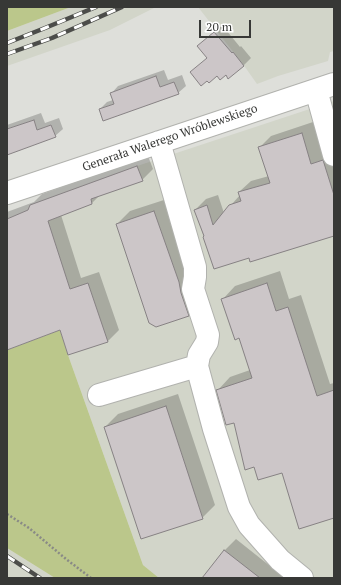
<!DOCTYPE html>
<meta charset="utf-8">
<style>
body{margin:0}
#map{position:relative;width:341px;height:585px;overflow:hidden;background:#dedfda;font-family:"PT Serif",serif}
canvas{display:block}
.frame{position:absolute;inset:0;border:8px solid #373836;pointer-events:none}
.scale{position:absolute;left:199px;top:20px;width:52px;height:18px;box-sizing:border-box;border:2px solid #373836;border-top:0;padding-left:5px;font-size:12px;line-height:14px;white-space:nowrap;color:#373836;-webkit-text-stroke:3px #fff;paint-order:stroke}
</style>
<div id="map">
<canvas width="341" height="585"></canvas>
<div class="frame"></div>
<div class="scale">20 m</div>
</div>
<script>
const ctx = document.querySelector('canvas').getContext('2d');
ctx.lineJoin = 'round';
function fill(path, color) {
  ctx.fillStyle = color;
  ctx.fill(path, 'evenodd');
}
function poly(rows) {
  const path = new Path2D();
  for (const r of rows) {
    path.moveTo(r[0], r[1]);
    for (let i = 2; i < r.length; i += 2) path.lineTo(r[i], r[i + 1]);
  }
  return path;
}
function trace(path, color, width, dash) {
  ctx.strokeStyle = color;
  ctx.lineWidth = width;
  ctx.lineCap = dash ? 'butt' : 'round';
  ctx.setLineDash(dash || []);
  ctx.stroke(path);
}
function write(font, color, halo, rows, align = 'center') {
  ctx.font = font + ' "PT Serif",serif';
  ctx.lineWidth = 4;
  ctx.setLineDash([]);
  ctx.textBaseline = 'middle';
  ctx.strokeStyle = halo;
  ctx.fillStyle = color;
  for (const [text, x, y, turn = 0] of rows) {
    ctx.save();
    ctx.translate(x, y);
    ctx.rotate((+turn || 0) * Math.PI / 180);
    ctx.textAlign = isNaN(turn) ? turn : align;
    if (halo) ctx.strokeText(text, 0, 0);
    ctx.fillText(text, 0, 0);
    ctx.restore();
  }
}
const built = poly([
 [71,7,156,7,110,30,7,66,7,31],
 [198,7,334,7,334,51,330,52,328,61,278,76,257,84,245,67],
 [334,101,334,578,159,578,143,565,68,355,60,330,48,301,28,210,30,205,137,166],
 [7,548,55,578,7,578]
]);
const green = poly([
 [7,7,71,7,7,31],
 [60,330,68,355,143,565,159,578,55,578,7,548,7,350]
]);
const shadow = poly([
 [222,25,240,47,241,46,251,58,244,65,229,77,226,74,217,75,208,58,198,46],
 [164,70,168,80,182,75,186,86,178,93,100,109,107,102,113,100,111,94,118,86],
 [41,113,45,123,59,118,63,129,55,136,7,154,7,125],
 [313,122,323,153,334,150,334,234,249,257,204,237,195,210,206,199,218,195,224,213,240,195,239,192,251,181,269,176,260,147,271,136],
 [148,156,153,169,142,180,99,196,92,203,61,215,81,278,99,272,119,330,108,341,69,354,61,329,7,349,7,212,34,202,42,194],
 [167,199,201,303,188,315,117,224,130,211],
 [280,271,289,299,301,295,330,384,334,383,334,517,283,472,254,466,234,422,218,390,230,377,250,370,240,337,223,299,235,286],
 [178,394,215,505,202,518,105,427,118,414],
 [236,539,275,570,309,578,203,578,225,550]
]);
const building = poly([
 [214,32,232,53,233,52,244,66,228,79,226,75,220,80,217,76,209,83,207,81,201,86,190,72,207,58,197,46,214,32],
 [156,76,160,87,174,82,179,94,103,121,99,109,114,104,110,93,156,76],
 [34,120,37,130,51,125,56,137,7,155,7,129,34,120],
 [302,133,311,164,323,160,334,195,334,236,250,262,249,258,214,269,203,237,204,236,194,210,207,205,213,225,229,205,241,201,238,192,270,183,258,147,302,133],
 [137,166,143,181,91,199,92,204,48,221,70,289,88,283,108,342,68,355,60,330,7,350,7,219,28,210,30,205,137,166],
 [154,211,179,282,181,293,189,316,156,327,149,323,116,224,154,211],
 [267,283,276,311,288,307,317,396,334,390,334,518,299,529,282,473,258,480,254,467,245,470,234,423,226,425,216,390,252,378,239,338,235,340,221,299,267,283],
 [166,406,203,519,141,539,104,427,166,406],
 [224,550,260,578,202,578,224,550]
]);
const path = poly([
 [7,514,29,528,66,559,91,578]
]);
const minor = poly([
 [316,90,334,155],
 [159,142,195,267,195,277,193,289,208,335,207,342,199,355,197,366,214,429,239,507,249,525,280,560,302,578],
 [7,193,334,84],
 [99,395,197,366]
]);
const rail = poly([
 [7,43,45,28,96,7],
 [7,54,52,38,122,7],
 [7,556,40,578]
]);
const streetNames = [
 ["Generała Walerego Wróblewskiego",170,138,-19]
];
fill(built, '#d2d5c9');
fill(green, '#bbc78b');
fill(shadow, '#0003');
fill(building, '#ccc6c8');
trace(building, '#878284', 1);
trace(minor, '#b1b2ae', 24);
trace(path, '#898a86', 2.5, [2, 2]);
trace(minor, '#fff', 22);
trace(rail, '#4c4d4a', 4.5);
trace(rail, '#fff', 3, [9]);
write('12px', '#373836', '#fff', streetNames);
</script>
